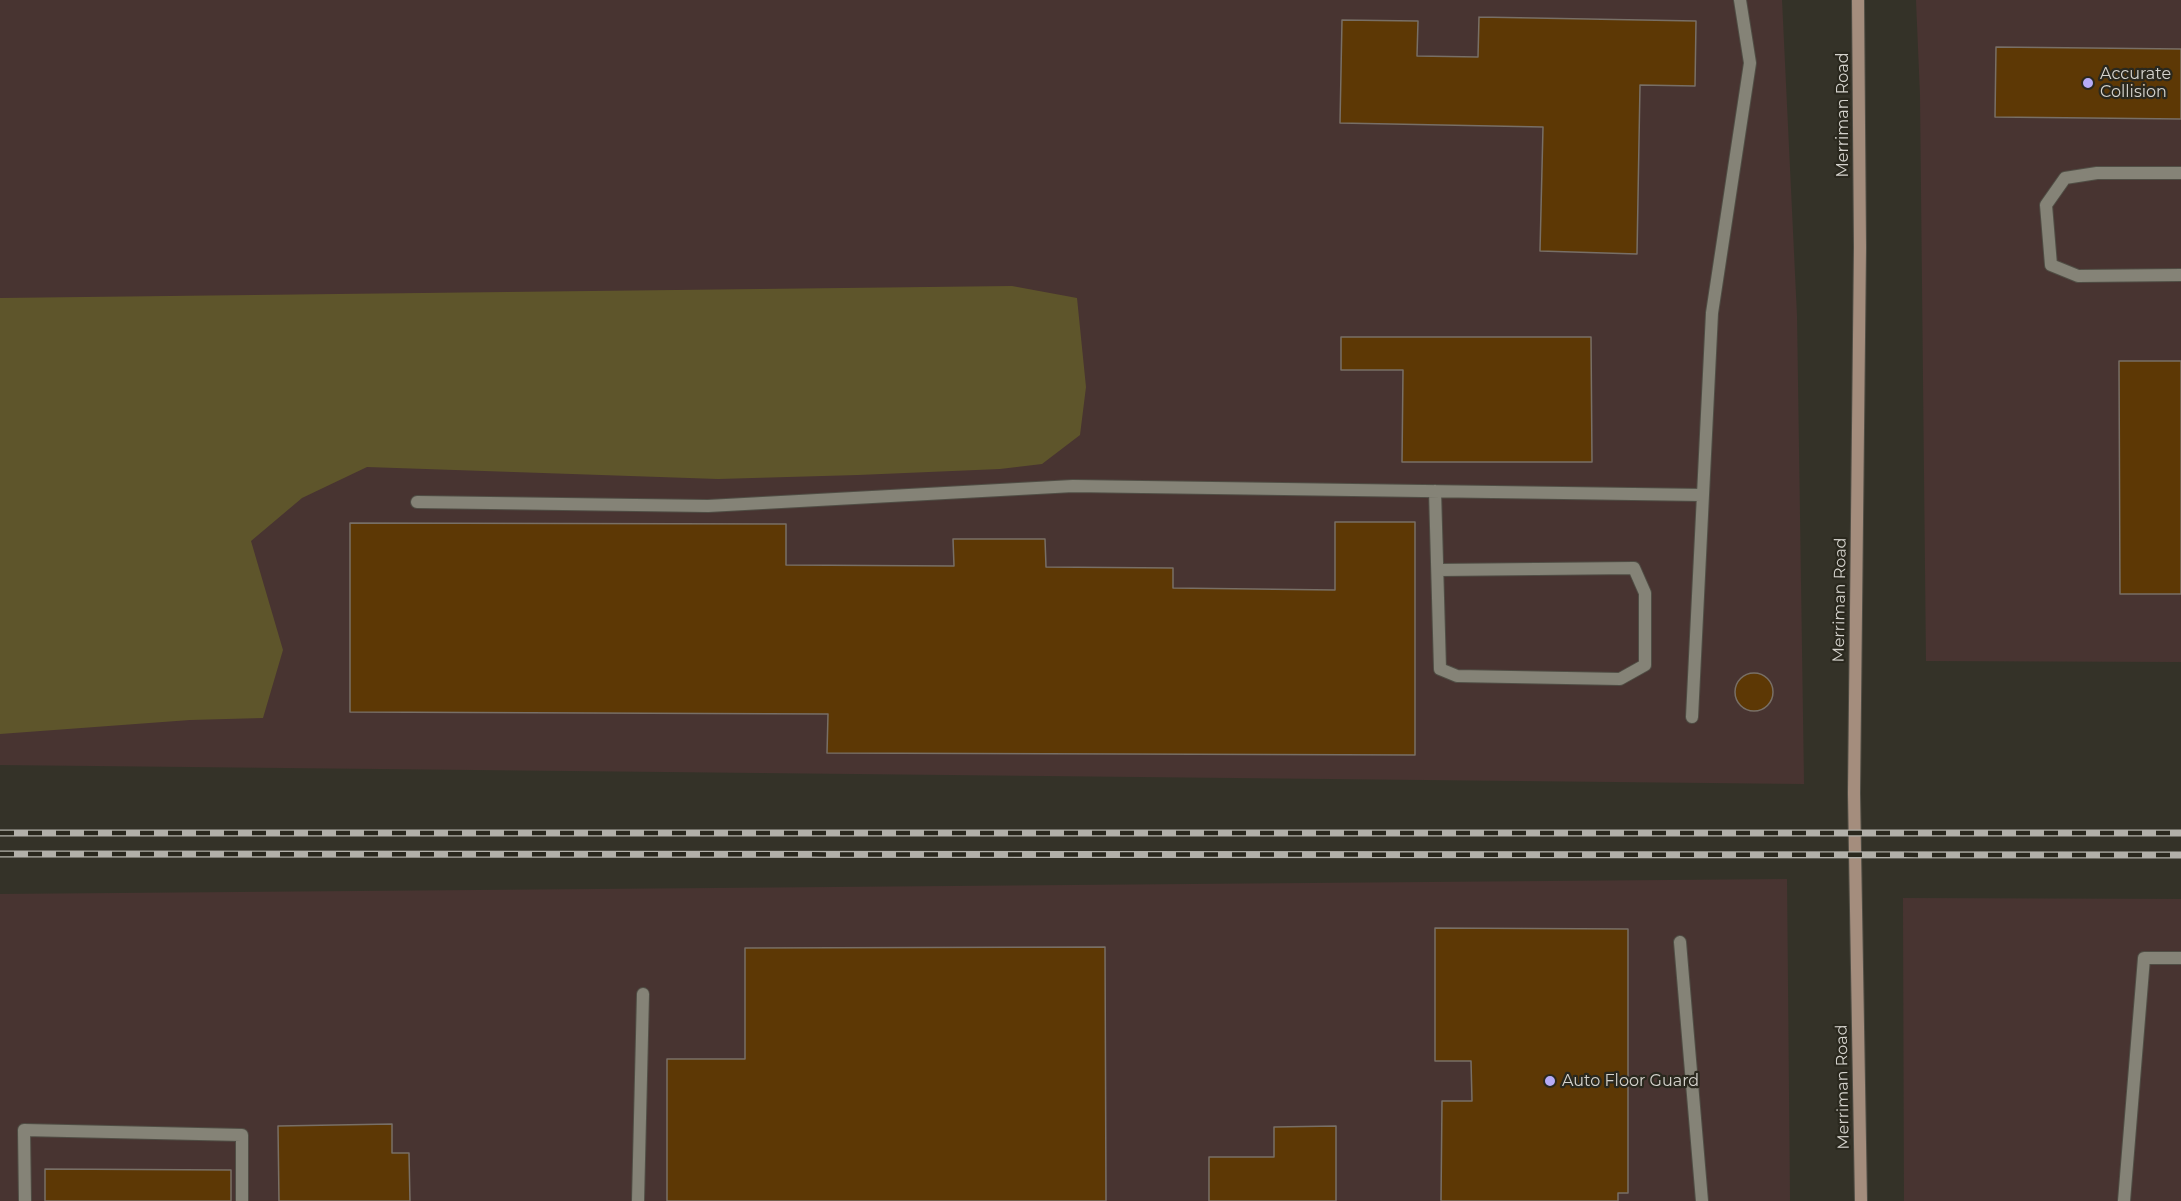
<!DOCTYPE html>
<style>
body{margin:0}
canvas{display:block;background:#343228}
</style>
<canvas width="2181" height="1201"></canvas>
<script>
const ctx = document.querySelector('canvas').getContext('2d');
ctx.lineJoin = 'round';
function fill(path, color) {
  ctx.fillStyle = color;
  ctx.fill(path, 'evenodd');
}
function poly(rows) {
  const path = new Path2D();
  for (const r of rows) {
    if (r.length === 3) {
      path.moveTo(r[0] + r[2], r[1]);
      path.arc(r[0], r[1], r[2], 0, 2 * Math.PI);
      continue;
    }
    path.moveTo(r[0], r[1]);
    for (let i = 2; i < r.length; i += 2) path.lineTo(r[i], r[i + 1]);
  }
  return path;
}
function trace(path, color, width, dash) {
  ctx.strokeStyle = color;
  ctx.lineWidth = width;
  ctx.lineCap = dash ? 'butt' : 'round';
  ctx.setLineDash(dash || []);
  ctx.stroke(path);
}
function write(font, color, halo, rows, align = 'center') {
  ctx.font = font + ' Montserrat,sans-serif';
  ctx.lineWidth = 4.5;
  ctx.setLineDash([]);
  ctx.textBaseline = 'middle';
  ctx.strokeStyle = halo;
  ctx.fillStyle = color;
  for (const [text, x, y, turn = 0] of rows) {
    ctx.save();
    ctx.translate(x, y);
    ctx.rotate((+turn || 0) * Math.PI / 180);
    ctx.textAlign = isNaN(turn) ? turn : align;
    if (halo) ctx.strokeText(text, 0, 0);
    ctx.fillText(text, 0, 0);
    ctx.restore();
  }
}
const industrial = poly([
 [0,0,1782,0,1797,316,1804,784,0,765],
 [1916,0,2181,0,2181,662,1926,661,1920,95],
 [1787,879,1790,1201,0,1201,0,894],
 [1903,898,2181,899,2181,1201,1904,1201]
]);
const green = poly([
 [1012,286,1077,298,1086,387,1080,435,1042,464,1000,469,858,475,718,479,367,467,302,498,251,541,283,650,263,718,190,720,0,734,0,298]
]);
const building = poly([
 [1479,17,1696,21,1695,86,1640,85,1637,254,1540,251,1543,127,1340,123,1342,20,1418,21,1417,56,1478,57,1479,17],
 [1996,47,2181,49,2181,119,1995,117,1996,47],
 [1341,337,1591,337,1592,462,1402,462,1403,370,1341,370,1341,337],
 [2119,361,2181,361,2181,594,2120,594,2119,361],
 [1335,522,1415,522,1415,755,827,753,828,714,350,712,350,523,786,524,786,565,954,566,953,539,1045,539,1046,567,1173,568,1173,588,1335,590,1335,522],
 [1754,692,19],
 [1435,928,1628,929,1628,1193,1618,1193,1618,1201,1441,1201,1442,1101,1472,1101,1471,1061,1435,1061,1435,928],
 [1105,947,1106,1201,667,1201,667,1059,745,1059,745,948,1105,947],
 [392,1124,392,1153,409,1153,410,1201,279,1201,278,1126,392,1124],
 [1336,1126,1336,1201,1209,1201,1209,1157,1274,1157,1274,1127,1336,1126],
 [45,1169,231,1170,231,1201,45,1201,45,1169]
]);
const lane = poly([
 [2181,173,2097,173,2065,178,2046,205,2051,265,2078,276,2181,275],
 [1435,491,1440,669,1457,676,1620,679,1645,665,1645,593,1634,568,1438,570],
 [417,502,708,506,1073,486,1703,495],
 [1692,717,1712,313,1750,63,1740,0],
 [1680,942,1702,1201],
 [25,1201,24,1130,242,1135,242,1201],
 [638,1201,643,994],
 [2124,1201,2144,958,2181,958]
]);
const secondary = poly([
 [1858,0,1860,247,1854,793,1861,1201]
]);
const rail = poly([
 [0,833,2181,833],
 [0,854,2181,855]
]);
const markers = [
 [2088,83,6,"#b6acf8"],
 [1550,1081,6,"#b6acf8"]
];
const poiNames = [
 ["Accurate",2100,74],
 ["Collision",2100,92],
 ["Auto Floor Guard",1562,1081]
];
const streetNames = [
 ["Merriman Road",1843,115,-90],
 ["Merriman Road",1840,600,-89],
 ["Merriman Road",1843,1087,-91]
];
fill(industrial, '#483431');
fill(green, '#5e552b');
fill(building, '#5d3805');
trace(building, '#786f66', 1.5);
trace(lane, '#504e45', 14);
trace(secondary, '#504e45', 14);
trace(lane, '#858377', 12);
trace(secondary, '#a48d7d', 12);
trace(rail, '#b2b0a9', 7);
trace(rail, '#2a281e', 4.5, [14]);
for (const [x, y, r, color] of markers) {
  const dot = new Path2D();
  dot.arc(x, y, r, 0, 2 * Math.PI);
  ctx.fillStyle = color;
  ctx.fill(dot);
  trace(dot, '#2a281e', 2);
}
write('16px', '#d5d3cd', '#2a281e', poiNames, 'left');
write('16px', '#d5d3cd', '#2a281e', streetNames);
</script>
